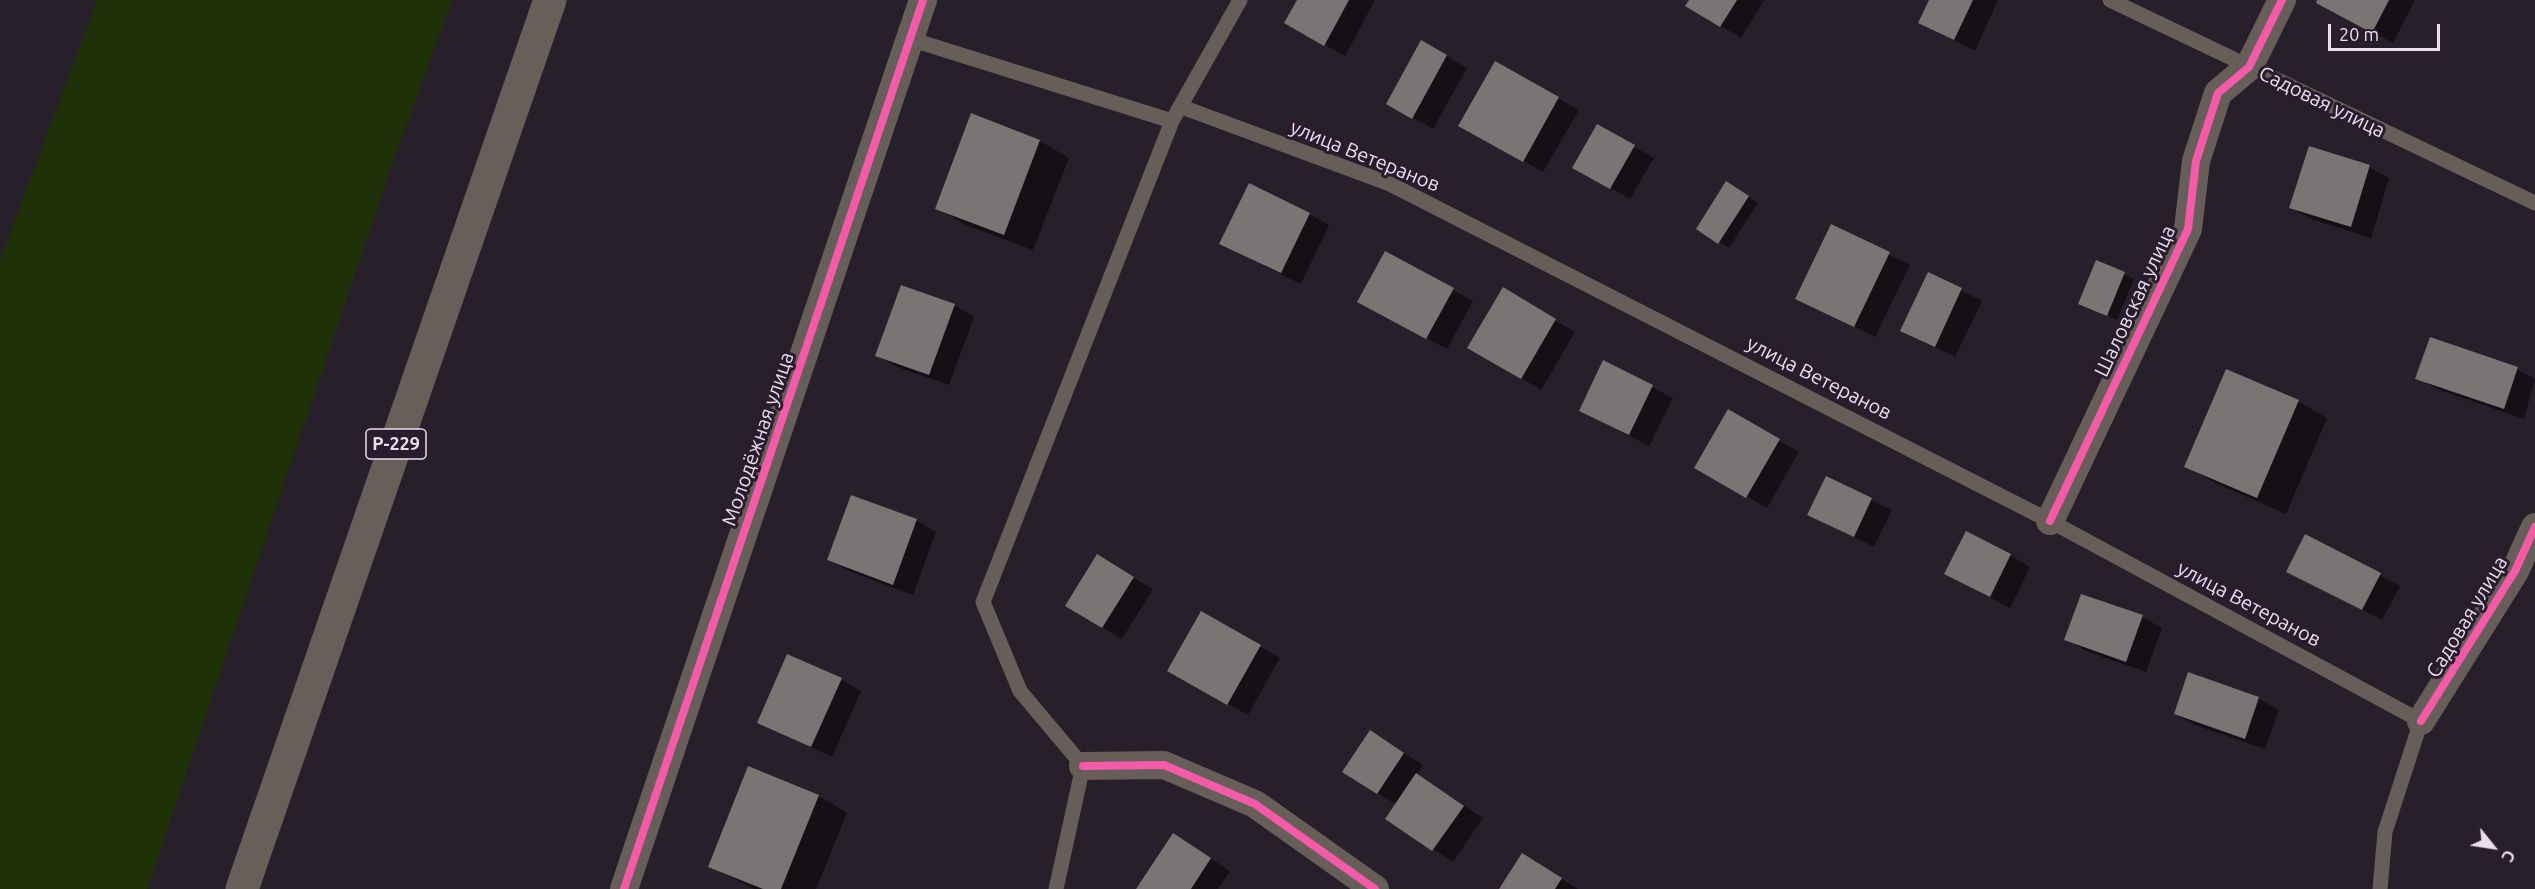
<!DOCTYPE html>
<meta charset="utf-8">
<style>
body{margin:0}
#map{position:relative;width:2535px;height:889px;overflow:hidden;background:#271f2a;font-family:Ubuntu,sans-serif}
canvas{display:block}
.north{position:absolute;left:2463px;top:817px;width:60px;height:60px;-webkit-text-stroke:4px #2a1b2e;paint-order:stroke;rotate:120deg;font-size:16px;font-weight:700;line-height:24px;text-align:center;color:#e9dfec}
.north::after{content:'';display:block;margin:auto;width:21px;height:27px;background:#e9dfec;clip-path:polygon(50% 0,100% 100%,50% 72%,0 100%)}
.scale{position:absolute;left:2328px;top:24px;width:112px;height:27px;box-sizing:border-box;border:3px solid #e9dfec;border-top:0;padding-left:8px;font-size:18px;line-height:21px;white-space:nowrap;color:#e9dfec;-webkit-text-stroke:4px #2a1b2e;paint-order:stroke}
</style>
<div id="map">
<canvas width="2535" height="889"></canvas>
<div class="north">С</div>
<div class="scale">20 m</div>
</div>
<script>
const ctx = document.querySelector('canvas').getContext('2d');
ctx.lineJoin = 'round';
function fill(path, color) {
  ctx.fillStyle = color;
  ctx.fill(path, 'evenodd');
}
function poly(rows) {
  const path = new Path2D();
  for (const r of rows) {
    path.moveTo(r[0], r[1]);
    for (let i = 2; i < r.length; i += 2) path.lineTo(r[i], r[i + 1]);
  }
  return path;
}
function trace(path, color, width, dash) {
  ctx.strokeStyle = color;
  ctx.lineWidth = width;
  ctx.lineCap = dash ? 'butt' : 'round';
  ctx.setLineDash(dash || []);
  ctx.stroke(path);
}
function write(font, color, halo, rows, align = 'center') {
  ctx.font = font + ' Ubuntu,sans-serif';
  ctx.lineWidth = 6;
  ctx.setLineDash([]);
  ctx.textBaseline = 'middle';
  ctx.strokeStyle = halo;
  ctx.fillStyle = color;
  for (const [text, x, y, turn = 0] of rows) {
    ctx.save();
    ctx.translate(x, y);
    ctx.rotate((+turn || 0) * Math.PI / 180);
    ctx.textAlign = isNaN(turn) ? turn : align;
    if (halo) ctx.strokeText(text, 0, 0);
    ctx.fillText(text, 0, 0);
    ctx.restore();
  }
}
const green = poly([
 [97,0,452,0,393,161,147,889,0,889,0,261]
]);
const shadow = poly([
 [1299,0,1375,0,1345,56,1286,23],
 [1691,0,1764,0,1741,38,1688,6],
 [1930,0,1998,0,1975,51,1920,23],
 [2319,0,2415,0,2393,43,2338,14],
 [1422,42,1467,68,1433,129,1388,103],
 [1496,63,1579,110,1543,172,1460,125],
 [972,115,1040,141,1069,158,1033,250,966,225,937,208],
 [1597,126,1654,158,1630,199,1574,167],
 [2369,167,2389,178,2371,238,2311,219,2291,208],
 [1736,189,1758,203,1729,248,1698,229],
 [1309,214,1329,225,1301,284,1221,244],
 [1832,226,1910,265,1875,337,1797,298],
 [1386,253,1473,301,1447,349,1379,313],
 [2097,262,2134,279,2117,320,2080,304],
 [1928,274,1982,301,1955,357,1902,330],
 [1503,290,1575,332,1541,390,1469,347],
 [954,305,974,317,949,385,897,367,877,355],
 [1604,362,1673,398,1649,446,1581,410],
 [2517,369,2535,379,2524,419,2437,389,2417,378],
 [2227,371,2299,402,2327,418,2286,514,2215,483,2186,466],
 [1728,411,1799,452,1767,508,1696,467],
 [1826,478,1892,510,1874,547,1809,514],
 [916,520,936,532,913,595,849,571,829,560],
 [2010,555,2030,567,2010,608,1946,574],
 [1117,568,1153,589,1122,639,1102,627],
 [2380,575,2400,586,2382,620,2308,583],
 [1201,613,1280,658,1248,715,1169,670],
 [2142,617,2162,628,2146,672,2086,651,2066,639],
 [2189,674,2259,699,2279,710,2265,749,2195,725,2175,714],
 [841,679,861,691,832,757,759,722],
 [1370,732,1423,765,1417,775,1483,818,1453,862,1387,818,1396,804,1377,793],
 [819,796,847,813,816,889,754,889,710,866],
 [1174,835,1230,871,1218,889,1138,889],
 [1542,867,1578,889,1501,889]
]);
const building = poly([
 [1297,0,1349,0,1324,46,1284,23],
 [1689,0,1737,0,1720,27,1685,6],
 [1929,0,1973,0,1954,40,1918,23],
 [2317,0,2389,0,2372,33,2316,3],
 [1421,40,1447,55,1412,119,1386,104],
 [1495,61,1559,97,1523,162,1458,126],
 [971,113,1040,140,1004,235,935,209],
 [1597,124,1635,145,1610,189,1572,168],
 [2309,146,2370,165,2351,227,2289,208],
 [1726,181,1749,196,1718,244,1696,229],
 [1249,183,1310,213,1281,273,1219,244],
 [1831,224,1890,252,1854,327,1795,299],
 [1385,251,1454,288,1426,339,1357,302],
 [2096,260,2125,272,2107,316,2078,304],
 [1928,272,1962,288,1935,347,1900,331],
 [901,285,955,304,929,375,875,356],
 [1503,287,1556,319,1521,379,1467,348],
 [2430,337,2518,367,2504,409,2415,379],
 [1603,360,1653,385,1629,435,1579,411],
 [2226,369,2299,400,2257,498,2184,467],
 [1728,409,1780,439,1746,498,1694,468],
 [1826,476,1872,498,1854,537,1807,515],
 [851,495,917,519,893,585,827,560],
 [1966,531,2011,554,1990,597,1944,574],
 [2305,534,2381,573,2362,610,2286,572],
 [1097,554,1134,577,1102,628,1065,606],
 [2081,594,2143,615,2126,662,2064,640],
 [1201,611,1261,645,1227,705,1167,671],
 [787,654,842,678,811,747,757,723],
 [2188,672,2259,697,2245,739,2174,714],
 [1370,730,1404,753,1377,794,1342,772],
 [748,766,819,795,781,889,763,889,708,867],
 [1416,773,1464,806,1432,851,1385,819],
 [1173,833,1211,858,1191,889,1136,889],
 [1522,853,1562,878,1555,889,1499,889]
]);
const lane = poly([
 [2110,0,2535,203],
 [910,39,1172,121],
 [1182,107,1390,184,2050,521,2421,721,2385,832,2380,889],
 [1056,889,1083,766,1020,691,983,602,1172,121,1240,0]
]);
const street = poly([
 [2050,521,2188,229,2196,161,2218,93,2249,67,2282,0],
 [2421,721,2515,571,2535,527],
 [1083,766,1164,765,1255,804,1375,889],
 [624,889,923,0]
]);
const primary = poly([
 [242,889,550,0]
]);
const cycleway = poly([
 [2050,521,2188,229,2196,161,2218,93,2249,67,2282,0],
 [2421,721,2515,571,2535,527],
 [1083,766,1164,765,1255,804,1375,889],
 [624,889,923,0]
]);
const shields = [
 [396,444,60]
];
const shieldNames = [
 ["Р-229",396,444]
];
const streetNames = [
 ["Садовая улица",2322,102,26],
 ["улица Ветеранов",1365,156,22],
 ["Шаловская улица",2135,301,-65],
 ["улица Ветеранов",1819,378,27],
 ["Молодёжная улица",758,439,-71],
 ["улица Ветеранов",2249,604,28],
 ["Садовая улица",2467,617,-59]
];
fill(green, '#1f3107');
fill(shadow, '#0007');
fill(building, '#7b7475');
trace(lane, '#685e59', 15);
trace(street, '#685e59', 28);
trace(primary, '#6a5e5a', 33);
trace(cycleway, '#f35aa7', 8);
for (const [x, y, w] of shields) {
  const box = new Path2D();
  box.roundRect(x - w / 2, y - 15, w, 30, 4.5);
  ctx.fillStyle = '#2a1b2e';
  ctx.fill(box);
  trace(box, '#e9dfec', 1.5);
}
write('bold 18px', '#e9dfec', null, shieldNames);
write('20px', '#e9dfec', '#2a1b2e', streetNames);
</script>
